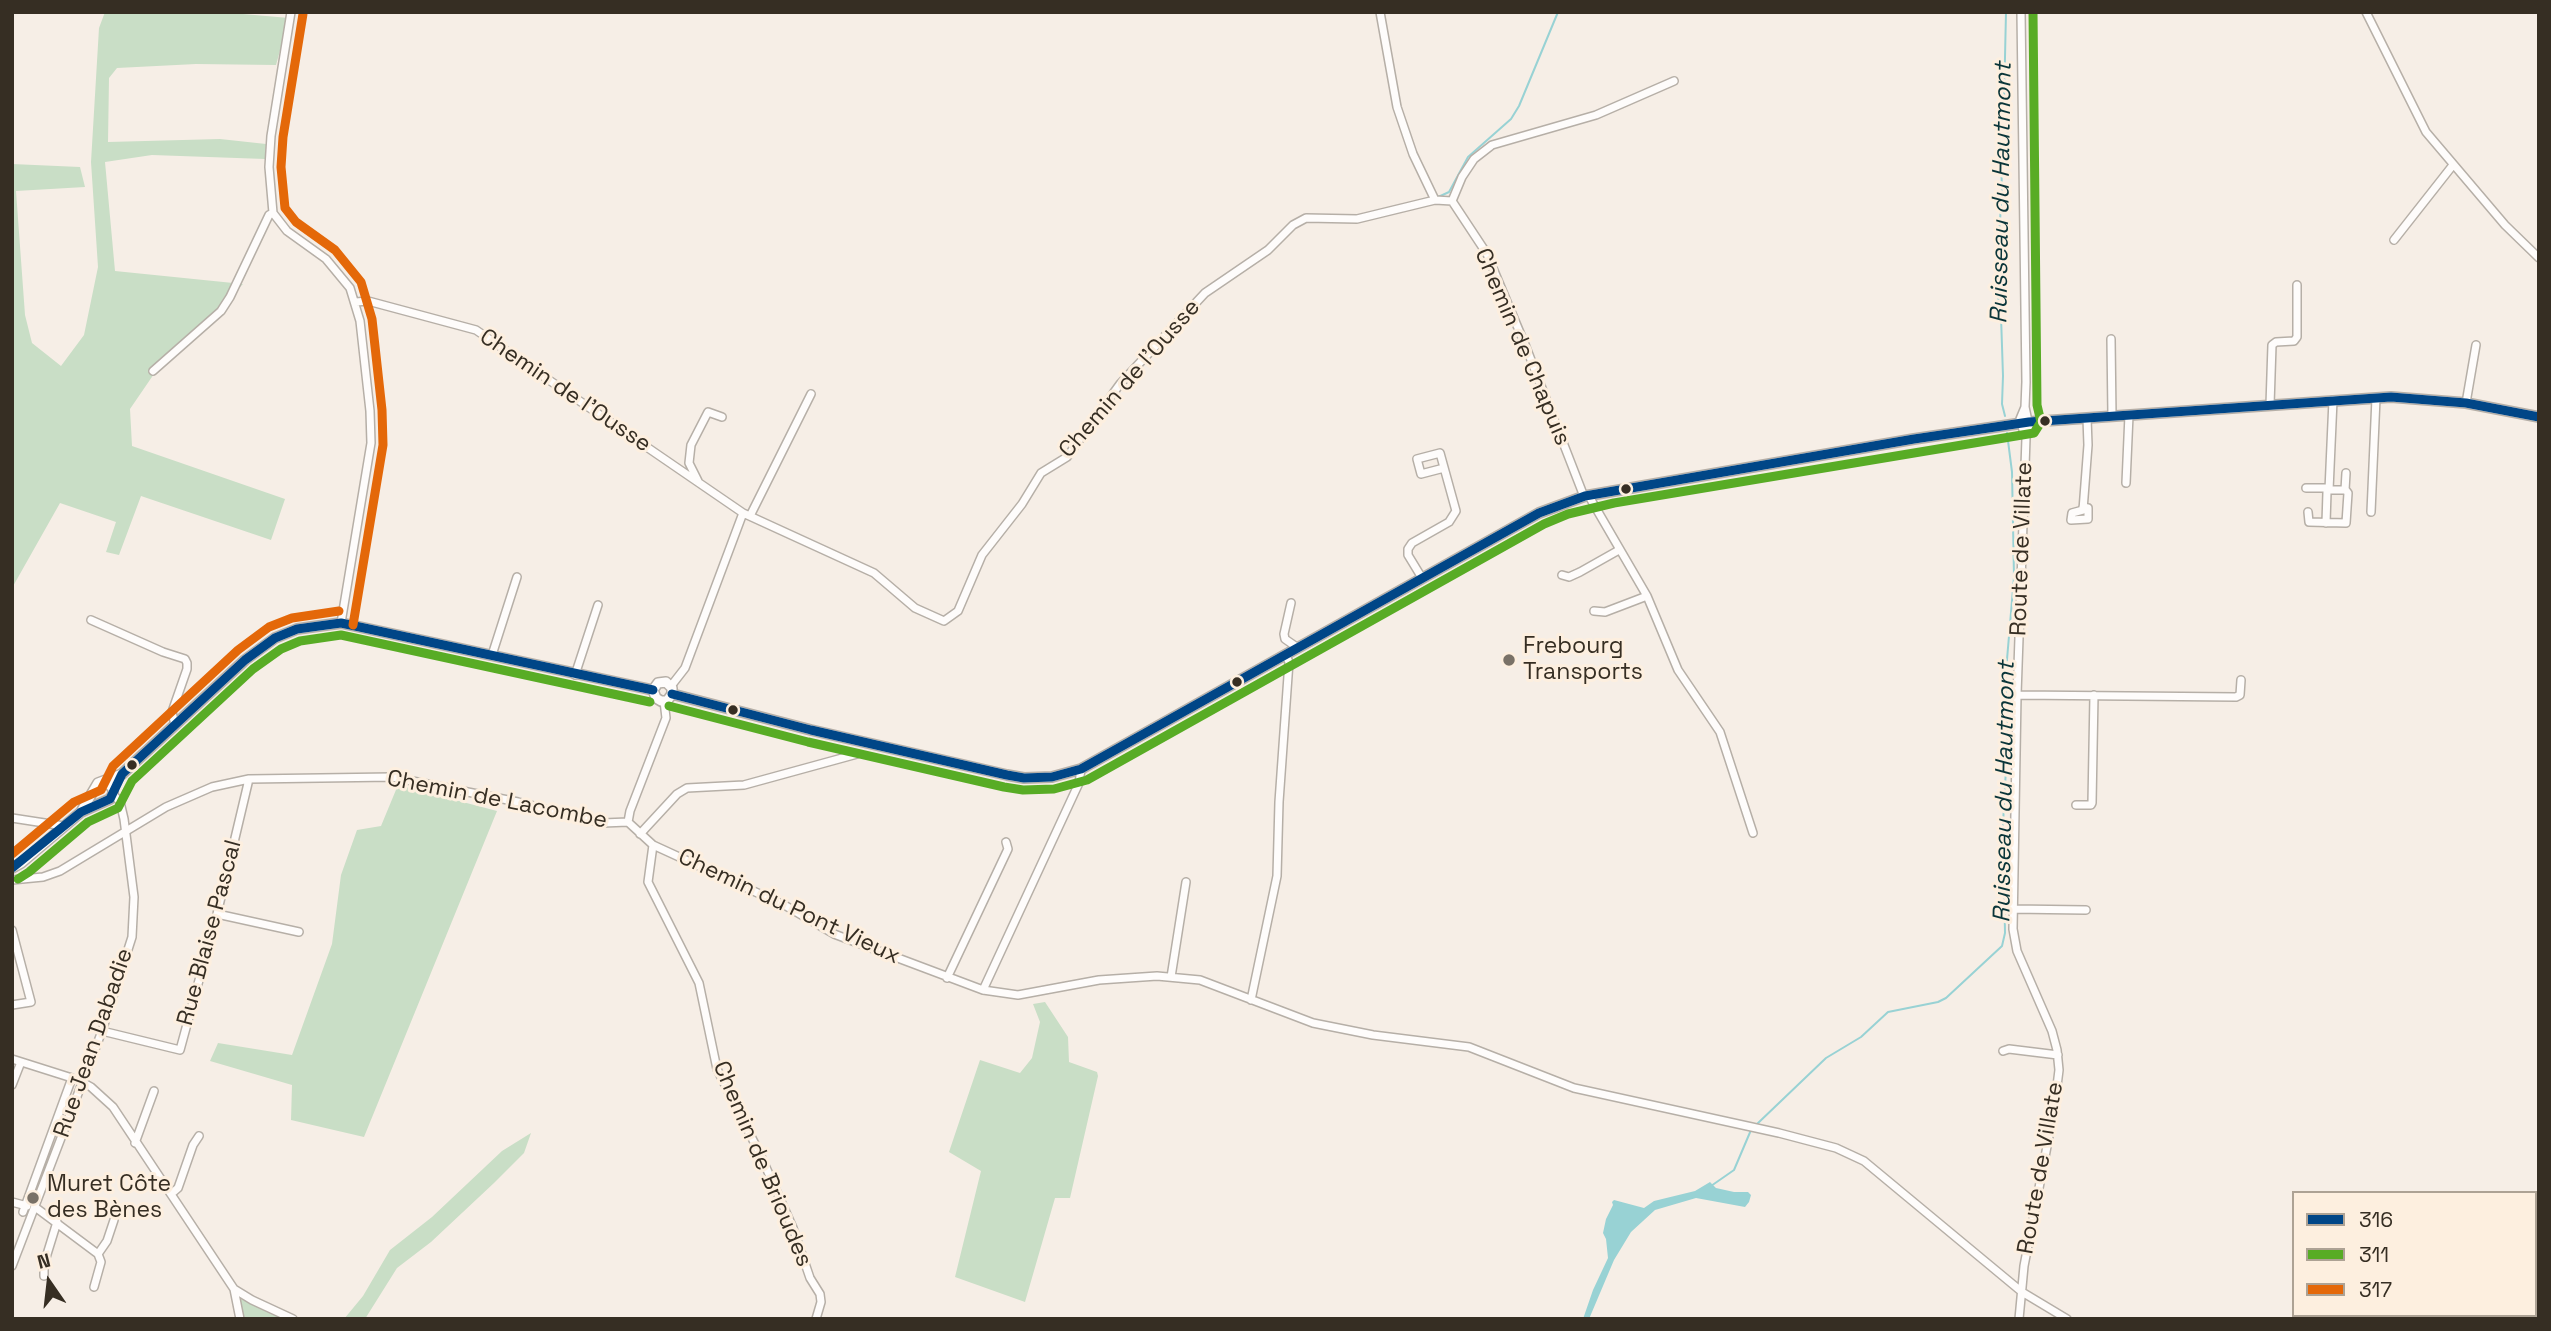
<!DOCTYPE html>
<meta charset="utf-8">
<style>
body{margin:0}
#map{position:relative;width:2551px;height:1331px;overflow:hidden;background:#f6eee6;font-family:"Space Grotesk",sans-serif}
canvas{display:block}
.frame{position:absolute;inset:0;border:14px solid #362e23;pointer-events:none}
.legend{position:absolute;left:2292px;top:1191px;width:245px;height:126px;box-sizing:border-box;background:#fdefdf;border:2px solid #ada294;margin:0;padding:9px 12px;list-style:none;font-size:21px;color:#362e23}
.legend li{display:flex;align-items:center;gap:14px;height:35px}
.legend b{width:35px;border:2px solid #ada294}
.north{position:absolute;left:14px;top:1247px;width:70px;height:70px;-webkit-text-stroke:5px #fdefdf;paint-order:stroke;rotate:346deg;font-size:19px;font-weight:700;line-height:28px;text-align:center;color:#362e23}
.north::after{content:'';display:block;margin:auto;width:24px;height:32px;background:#362e23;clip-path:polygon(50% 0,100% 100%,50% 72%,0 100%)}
</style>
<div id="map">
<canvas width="2551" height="1331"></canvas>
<div class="frame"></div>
<ul class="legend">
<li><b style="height:9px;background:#004687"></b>316</li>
<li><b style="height:9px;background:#58ac25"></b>311</li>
<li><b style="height:9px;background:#e46809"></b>317</li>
</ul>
<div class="north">N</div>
</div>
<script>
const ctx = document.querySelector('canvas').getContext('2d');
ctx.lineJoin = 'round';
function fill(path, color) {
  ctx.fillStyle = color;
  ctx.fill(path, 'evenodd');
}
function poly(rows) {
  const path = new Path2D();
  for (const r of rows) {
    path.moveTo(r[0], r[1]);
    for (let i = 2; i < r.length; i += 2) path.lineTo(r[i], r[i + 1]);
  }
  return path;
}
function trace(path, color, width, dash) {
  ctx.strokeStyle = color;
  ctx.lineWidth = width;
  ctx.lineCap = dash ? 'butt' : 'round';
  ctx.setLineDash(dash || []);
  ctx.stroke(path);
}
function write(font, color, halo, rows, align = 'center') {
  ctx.font = font + ' "Space Grotesk",sans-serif';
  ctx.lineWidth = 6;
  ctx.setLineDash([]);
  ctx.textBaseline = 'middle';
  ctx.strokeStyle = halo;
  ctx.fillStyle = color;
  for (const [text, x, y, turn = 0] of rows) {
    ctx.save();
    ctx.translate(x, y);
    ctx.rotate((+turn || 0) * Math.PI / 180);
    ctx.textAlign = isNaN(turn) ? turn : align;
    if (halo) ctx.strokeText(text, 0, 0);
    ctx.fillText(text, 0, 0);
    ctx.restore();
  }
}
const green = poly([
 [105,12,243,12,243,14,289,18,276,65,196,64,117,68,109,78,108,142,220,139,266,144,265,159,152,155,105,162,115,271,243,284,156,371,130,409,132,446,285,499,271,540,141,496,119,555,106,552,116,522,60,503,12,588,12,164,80,167,85,187,16,191,25,315,32,343,61,366,84,335,98,267,91,162,99,28],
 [398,785,497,811,364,1137,291,1120,292,1085,210,1061,218,1043,292,1055,332,944,341,875,357,830,381,826],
 [1045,1002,1068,1037,1069,1062,1097,1072,1098,1076,1070,1198,1055,1198,1025,1302,955,1277,981,1171,949,1152,980,1060,1020,1073,1032,1058,1040,1022,1033,1004],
 [531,1133,524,1153,494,1183,431,1242,397,1268,365,1319,344,1319,363,1296,390,1250,432,1217,502,1151],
 [239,1298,283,1319,245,1319]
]);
const water = poly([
 [1710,1182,1716,1188,1734,1192,1748,1192,1751,1195,1749,1202,1745,1207,1696,1198,1655,1210,1631,1232,1614,1260,1589,1319,1583,1319,1593,1290,1608,1258,1606,1239,1603,1233,1606,1219,1613,1205,1612,1202,1614,1200,1644,1208,1654,1201,1695,1191]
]);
const stream = poly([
 [1436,198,1449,192,1468,157,1511,119,1519,106,1558,12],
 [2005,416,2002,404,2003,376,2001,316,1996,287,2002,188,2001,162,2008,138,2004,102,2006,12],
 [1757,1124,1826,1058,1861,1037,1888,1012,1938,1002,1946,998,2002,946,2005,933,2003,824,2008,731,2005,683,2014,577,2012,472,2007,433],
 [1711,1186,1734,1170,1751,1130]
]);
const minor = poly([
 [291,12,271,136,269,167,273,213,287,231,326,259,350,288,360,321,370,411,371,443,341,623],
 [1380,12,1397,107,1413,154,1435,200],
 [2021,12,2026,382,2025,407,2020,419,2025,437],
 [2366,12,2426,132,2505,225,2539,258],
 [1452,201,1487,254,1526,347,1583,494,1590,498,1647,596,1678,670,1720,732,1753,833],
 [1452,201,1462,177,1474,159,1492,145,1596,115,1674,81],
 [2394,240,2453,165],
 [356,302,368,301,476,330,743,513,874,573,915,608,944,621,958,611,982,555,1022,504,1041,473,1067,457,1120,384,1205,293,1268,250,1293,225,1306,218,1357,219,1435,200,1452,201],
 [2111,339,2112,416],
 [153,371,221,311,230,297,269,215,273,213],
 [2333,400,2329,490,2345,490,2346,473],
 [2466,403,2476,345],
 [2270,405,2272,345,2276,342,2294,341,2297,337,2297,285],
 [698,481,689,463,691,445,708,412,722,417],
 [2126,483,2129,415],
 [2306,488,2329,488],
 [2083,507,2088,508,2088,519,2071,520,2072,513,2083,510,2088,445,2087,418],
 [2308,512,2309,522,2346,523,2348,493,2345,489],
 [2371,512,2376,398],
 [750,516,811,394],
 [2326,523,2327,492,2329,490],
 [1562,575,1569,577,1580,572,1619,550],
 [1422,578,1408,555,1408,549,1412,543,1449,522,1456,511,1440,453,1417,459,1421,474,1444,468],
 [1291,603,1284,634,1285,639,1298,648],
 [1594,611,1605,612,1647,596],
 [91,620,163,652,185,659,187,663,187,669,172,712,175,725],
 [492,655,517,577],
 [575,675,598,605],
 [671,686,685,668,743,513],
 [2017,695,2236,697,2240,695,2241,680],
 [664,701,666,718,630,811,628,822,653,845,648,882,699,983,717,1069,760,1154,793,1228,810,1278,820,1294,821,1302,816,1319],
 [2076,805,2091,805,2092,803,2094,695],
 [12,818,64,826],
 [640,834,677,794,687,788,744,785,857,754],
 [653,845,786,906,834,934,983,990,1018,995,1099,980,1157,976,1200,980,1313,1023,1373,1035,1469,1047,1574,1088,1779,1133,1836,1148,1864,1161,2022,1292,2067,1319],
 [12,880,43,877,60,871,166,807,212,787,249,779,392,777,518,802,603,823,628,822],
 [2012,909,2086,910],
 [217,914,299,932],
 [12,930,31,1002,12,1005],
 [1171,977,1186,882],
 [947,978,1008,849,1006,842],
 [983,990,1079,783,1081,769],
 [1251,1000,1277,876,1279,802,1289,662,1286,656],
 [102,1031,180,1050,217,914,249,779],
 [2003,1051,2009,1049,2058,1055],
 [12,1059,72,1078,23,1212],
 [82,1082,91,1087,113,1107,234,1289,252,1300,293,1319],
 [12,1085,21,1062],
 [135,1143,154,1091],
 [171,1194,178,1188,193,1145,199,1136],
 [12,1202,27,1206],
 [35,1207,98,1254,101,1262,94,1287],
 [98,1254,107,1241,114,1220],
 [12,1266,102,1031,132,937,134,897,124,819,120,802,113,794],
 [44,1276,44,1264,57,1222],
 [234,1289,240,1319],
 [2019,1319,2024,1266,2054,1110,2059,1070,2057,1050,2052,1031,2017,951,2013,929,2017,695,2026,438,2029,426,2025,407]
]);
const major = poly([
 [653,690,658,683,666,682,672,688,672,694],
 [653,690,656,698,661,701,667,701,672,694],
 [672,694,811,730,1007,775,1024,778,1052,777,1081,769,1539,513,1585,496,1914,439,2029,422,2391,397,2466,403,2539,417],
 [81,812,98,783,122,774,245,660,275,638,297,629,341,623,653,690],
 [12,868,21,863,81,812,110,799,113,794,113,788,105,782]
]);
const bus1 = poly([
 [672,694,811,730,1007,775,1024,778,1052,777,1081,769,1539,513,1585,496,1914,439,2029,422,2391,397,2466,403,2539,417],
 [12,868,81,812,110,799,122,774,245,660,275,638,297,629,341,623,653,690]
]);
const bus2 = poly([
 [669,706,808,742,1004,787,1023,790,1054,789,1087,780,1544,524,1568,514,1614,503,2034,433,2041,422,2037,405,2033,12],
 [18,879,29,872,88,822,118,808,132,781,253,669,281,649,300,641,341,635,650,702]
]);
const bus3 = poly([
 [303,14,283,137,281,167,285,208,296,222,335,250,361,282,372,319,382,410,383,445,353,625],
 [12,854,74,802,101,790,113,766,238,650,269,627,292,618,339,611]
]);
const markers = [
 [2045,421,6,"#362e23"],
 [1626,489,6,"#362e23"],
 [1509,660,7,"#797167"],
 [1237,682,6,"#362e23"],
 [733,710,6,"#362e23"],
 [132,765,6,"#362e23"],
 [33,1198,7,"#797167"]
];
const streetNames = [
 ["Chemin de Chapuis",1522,347,67],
 ["Chemin de l'Ousse",1130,379,-49],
 ["Chemin de l'Ousse",565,391,34],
 ["Route de Villate",2022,549,-88],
 ["Chemin de Lacombe",497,800,11],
 ["Chemin du Pont Vieux",789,907,25],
 ["Rue Blaise Pascal",210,933,-75],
 ["Rue Jean Dabadie",94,1043,-71],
 ["Chemin de Brioudes",762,1164,67],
 ["Route de Villate",2041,1168,-80]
];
const poiNames = [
 ["Frebourg",1523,647],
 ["Transports",1523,673],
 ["Muret Côte",47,1185],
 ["des Bènes",47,1211]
];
const waterNames = [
 ["Ruisseau du Hautmont",2002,193,-89],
 ["Ruisseau du Hautmont",2005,792,-89]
];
fill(green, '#c9dec6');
fill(water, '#98d2d4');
trace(stream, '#98d2d4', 2);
trace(minor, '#b6afa7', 10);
trace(major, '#b6afa7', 12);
trace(minor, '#fefcfb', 7);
trace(major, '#fefcfb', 9);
trace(bus1, '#004687', 9);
trace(bus2, '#58ac25', 9);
trace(bus3, '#e46809', 9);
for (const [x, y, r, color] of markers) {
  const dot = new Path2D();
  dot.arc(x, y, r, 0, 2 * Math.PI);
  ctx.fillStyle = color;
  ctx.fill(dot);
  trace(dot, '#fdefdf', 2.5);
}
write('23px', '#362e23', '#fdefdf', streetNames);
write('23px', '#362e23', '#fdefdf', poiNames, 'left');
write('italic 24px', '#0a3539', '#fdefdf', waterNames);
</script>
